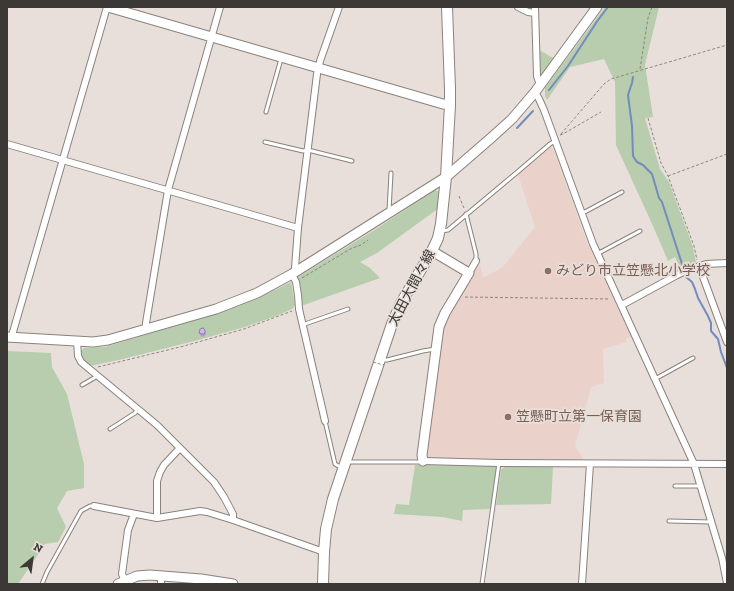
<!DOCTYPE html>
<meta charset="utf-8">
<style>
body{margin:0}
#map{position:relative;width:734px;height:591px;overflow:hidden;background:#e8dfda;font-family:"Zilla Slab",serif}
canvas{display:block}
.frame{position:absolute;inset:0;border:8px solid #3b3836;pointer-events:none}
.north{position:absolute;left:12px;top:539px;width:40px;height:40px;-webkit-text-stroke:3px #e8dfda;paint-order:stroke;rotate:29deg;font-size:11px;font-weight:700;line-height:16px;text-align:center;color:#3b3836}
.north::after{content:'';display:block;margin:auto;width:14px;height:18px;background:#3b3836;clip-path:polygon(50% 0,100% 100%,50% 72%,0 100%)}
</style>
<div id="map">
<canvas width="734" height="591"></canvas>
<div class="frame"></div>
<div class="north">N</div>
</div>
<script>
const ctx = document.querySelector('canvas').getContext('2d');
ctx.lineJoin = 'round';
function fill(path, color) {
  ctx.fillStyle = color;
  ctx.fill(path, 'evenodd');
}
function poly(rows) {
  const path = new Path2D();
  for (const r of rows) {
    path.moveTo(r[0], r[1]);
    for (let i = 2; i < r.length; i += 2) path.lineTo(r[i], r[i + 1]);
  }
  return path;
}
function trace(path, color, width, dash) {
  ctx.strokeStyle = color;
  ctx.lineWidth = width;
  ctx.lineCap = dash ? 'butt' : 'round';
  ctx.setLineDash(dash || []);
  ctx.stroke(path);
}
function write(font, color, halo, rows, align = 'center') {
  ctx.font = font + ' "Zilla Slab","Noto Sans JP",serif';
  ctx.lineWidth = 3.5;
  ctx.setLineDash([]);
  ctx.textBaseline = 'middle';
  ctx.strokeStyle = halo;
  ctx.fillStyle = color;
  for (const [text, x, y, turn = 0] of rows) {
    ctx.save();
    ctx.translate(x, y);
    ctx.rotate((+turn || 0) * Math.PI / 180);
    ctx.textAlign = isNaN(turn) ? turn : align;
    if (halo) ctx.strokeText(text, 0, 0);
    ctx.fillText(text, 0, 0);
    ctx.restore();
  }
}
const education = poly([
 [550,147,553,148,586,240,631,337,626,339,627,342,603,349,604,383,591,387,575,446,584,460,583,461,429,458,427,456,444,325,478,265,480,265,483,278,503,267,535,227,518,175]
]);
const green = poly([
 [605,7,659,7,645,65,653,117,645,118,660,169,669,182,693,247,696,263,681,269,675,257,668,261,653,226,616,145,615,82,604,59,570,67,547,100,545,96,545,88],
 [539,50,555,59,542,76,540,74],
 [435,190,441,193,439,208,377,253,360,262,370,268,380,278,301,306,300,301,302,296,298,278,300,276,376,229],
 [291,282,295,305,292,309,276,316,245,327,198,340,123,359,90,366,85,362,82,358,81,351,84,348,105,347,203,318,258,298],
 [7,351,51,353,52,367,67,394,84,464,84,488,67,491,57,508,66,527,58,542,45,544,18,584,7,584],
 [415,465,495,466,497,468,491,507,490,509,463,510,462,521,443,517,394,514,396,504,409,505],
 [505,466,553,467,551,504,496,505,501,470]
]);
const stream = poly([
 [633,77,632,83,628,95,632,126,633,156,637,162,643,165,652,174,659,198,662,202,683,267],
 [549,90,568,66,598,20,608,7],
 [517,128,533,111],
 [686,277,692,282,695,289,698,298,708,316,711,323,711,331,718,339,721,352,727,368]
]);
const path = poly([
 [640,69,648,18,652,7],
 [648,118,661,163,668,176,694,246,697,260],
 [561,134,604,84,611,79,727,45],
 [560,135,563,134,601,112],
 [668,176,727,154],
 [459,196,464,208],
 [302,278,352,248,361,245,368,240],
 [465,297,610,299],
 [98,367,184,346,244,329,292,311]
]);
const lane = poly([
 [266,112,281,59],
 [265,142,303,151,308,150,352,161],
 [389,211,391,173],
 [466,214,476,254,476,261],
 [581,214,622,192],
 [441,231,448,230,521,169,550,144,555,141],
 [597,254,640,231],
 [302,325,348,309],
 [382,360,387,360,423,351,435,349],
 [655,379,693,358],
 [82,385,94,378,97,375],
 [325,421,335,464,342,468],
 [110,429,135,413,138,409],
 [347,461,351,462,421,462],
 [675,486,701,486],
 [669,521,712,522],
 [42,584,47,572,81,511,90,506,94,506],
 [482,584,499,463]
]);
const street = poly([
 [518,7,528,12,535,13],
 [535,7,537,76,540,85],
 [535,92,539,99,544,110,593,244,694,464,722,558,727,583],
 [7,144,298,228],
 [699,266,727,342],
 [296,271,295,268,298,228,317,74,320,61,339,7],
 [469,273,476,261],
 [292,274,296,282,298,295,299,309,325,421],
 [622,305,677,275,690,269,706,264,727,263],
 [146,329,146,323,168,190,220,7],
 [13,337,13,332,107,7],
 [77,341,78,356,81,362,157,425,214,482,224,497,233,514,233,520],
 [423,461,499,463,727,464],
 [94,506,157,518,200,511,207,512,233,520,324,552],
 [157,518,157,481,160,472,164,465,180,448],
 [125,581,122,574,128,530,134,514],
 [161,584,161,576],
 [582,584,590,464]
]);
const secondary = poly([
 [108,7,443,104,450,105],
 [7,337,93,342,108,340,216,309,257,293,292,274,446,177,491,138,512,119,535,92,597,7],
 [423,461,422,455,439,327,445,313,469,273,432,251],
 [118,584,137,576,150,575,201,579,233,584]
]);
const primary = poly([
 [323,584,324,552,326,529,333,499,392,324,401,303,432,251,438,238,441,224,446,177,450,105,450,89,447,7]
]);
const pathBridge = poly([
 [373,362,383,365,384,364]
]);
const wall = poly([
 [205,330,206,334,205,336,202,337,200,335,199,333]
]);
const building = poly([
 [203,328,205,330,205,332,204,334,202,334,199,333,200,329,203,328]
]);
const markers = [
 [548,271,4,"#8d6e63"],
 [508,417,4,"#8d6e63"]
];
const educationNames = [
 ["みどり市立笠懸北小学校",556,271],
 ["笠懸町立第一保育園",516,417]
];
const streetNames = [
 ["太田大間々線",412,288,-62]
];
fill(education, '#ead1c9');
fill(green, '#b7cdad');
trace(stream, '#738cbd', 2);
trace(lane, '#89827d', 5);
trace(street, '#89827d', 8);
trace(secondary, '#89827d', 11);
trace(primary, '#89827d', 12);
trace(path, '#8b8682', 1, [3, 2]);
trace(lane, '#fff', 3);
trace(street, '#fff', 6);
trace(secondary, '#fff', 9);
trace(primary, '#fff', 10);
trace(pathBridge, '#8b8682', 1, [3, 2]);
fill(wall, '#b19dcd');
fill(building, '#ceb7ee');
trace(building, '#9080a7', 1);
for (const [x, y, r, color] of markers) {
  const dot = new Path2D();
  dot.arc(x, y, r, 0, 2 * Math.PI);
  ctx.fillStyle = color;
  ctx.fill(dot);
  trace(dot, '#e8dfda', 1.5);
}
write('14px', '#785e54', '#e8dfda', educationNames, 'left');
write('14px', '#3b3836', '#e8dfda', streetNames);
</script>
